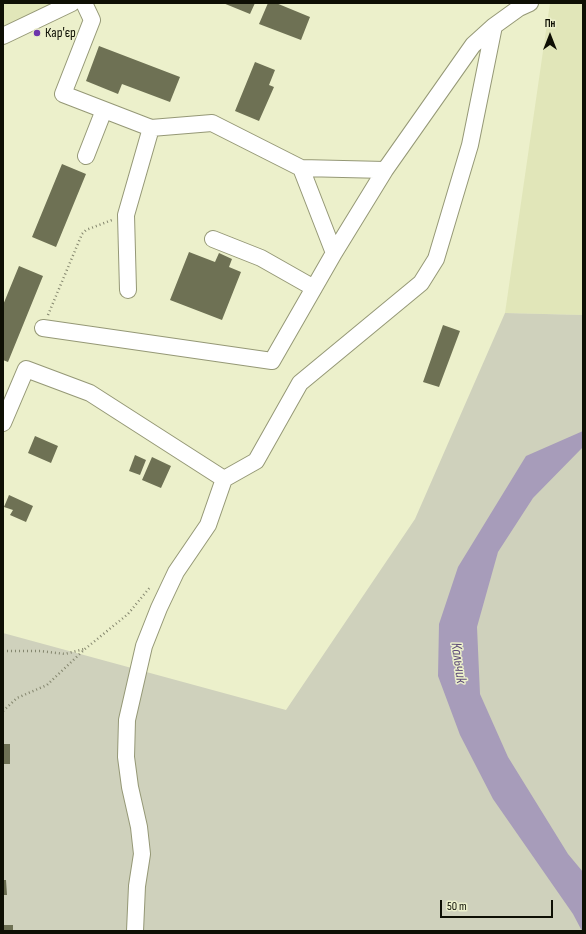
<!DOCTYPE html>
<meta charset="utf-8">
<style>
body{margin:0}
#map{position:relative;width:586px;height:934px;overflow:hidden;background:#ecf0cb;font-family:"Sofia Sans Condensed",sans-serif}
canvas{display:block}
.frame{position:absolute;inset:0;border:4px solid #0e0f04;pointer-events:none}
.north{position:absolute;left:530px;top:16px;width:40px;height:40px;-webkit-text-stroke:3px #ecf0cb;paint-order:stroke;rotate:0deg;font-size:11px;font-weight:700;line-height:16px;text-align:center;color:#0e0f04}
.north::after{content:'';display:block;margin:auto;width:14px;height:18px;background:#0e0f04;clip-path:polygon(50% 0,100% 100%,50% 72%,0 100%)}
.scale{position:absolute;left:440px;top:900px;width:113px;height:18px;box-sizing:border-box;border:2px solid #0e0f04;border-top:0;padding-left:5px;font-size:12px;line-height:14px;white-space:nowrap;color:#0e0f04;-webkit-text-stroke:3px #ecf0cb;paint-order:stroke}
</style>
<div id="map">
<canvas width="586" height="934"></canvas>
<div class="frame"></div>
<div class="north">Пн</div>
<div class="scale">50 m</div>
</div>
<script>
const ctx = document.querySelector('canvas').getContext('2d');
ctx.lineJoin = 'round';
function fill(path, color) {
  ctx.fillStyle = color;
  ctx.fill(path, 'evenodd');
}
function poly(rows) {
  const path = new Path2D();
  for (const r of rows) {
    path.moveTo(r[0], r[1]);
    for (let i = 2; i < r.length; i += 2) path.lineTo(r[i], r[i + 1]);
  }
  return path;
}
function trace(path, color, width, dash) {
  ctx.strokeStyle = color;
  ctx.lineWidth = width;
  ctx.lineCap = dash ? 'butt' : 'round';
  ctx.setLineDash(dash || []);
  ctx.stroke(path);
}
function write(font, color, halo, rows, align = 'center') {
  ctx.font = font + ' "Sofia Sans Condensed",sans-serif';
  ctx.lineWidth = 3;
  ctx.setLineDash([]);
  ctx.textBaseline = 'middle';
  ctx.strokeStyle = halo;
  ctx.fillStyle = color;
  for (const [text, x, y, turn = 0] of rows) {
    ctx.save();
    ctx.translate(x, y);
    ctx.rotate((+turn || 0) * Math.PI / 180);
    ctx.textAlign = isNaN(turn) ? turn : align;
    if (halo) ctx.strokeText(text, 0, 0);
    ctx.fillText(text, 0, 0);
    ctx.restore();
  }
}
const built = poly([
 [3,3,72,3,3,36],
 [550,3,583,3,583,315,505,313]
]);
const green = poly([
 [505,313,583,315,583,931,3,931,3,633,286,710,415,519]
]);
const water = poly([
 [583,431,583,447,533,498,498,552,477,627,480,694,508,757,568,854,583,872,583,931,582,931,573,914,493,799,460,735,438,676,439,624,458,567,526,456]
]);
const building = poly([
 [223,3,255,3,250,14],
 [268,3,276,3,310,17,301,40,259,24],
 [99,46,180,77,170,102,122,84,118,94,86,81],
 [255,62,275,70,269,85,274,87,259,121,235,111],
 [62,164,86,174,56,247,32,237],
 [189,252,215,262,219,253,232,259,229,267,241,272,222,320,170,300],
 [19,266,43,276,8,362,3,360,3,305],
 [443,325,460,331,439,387,423,382],
 [35,436,58,446,51,463,28,453],
 [135,455,146,460,140,475,129,471],
 [152,457,171,466,161,488,142,480],
 [9,495,33,506,26,522,10,515,13,510,4,507],
 [3,744,10,744,10,764,3,764],
 [3,880,6,880,7,895,3,895],
 [3,925,13,925,13,931,3,931]
]);
const path = poly([
 [48,315,82,234,86,230,112,220],
 [3,651,40,651,65,654,84,649],
 [3,711,17,698,47,685,85,649,128,614,151,586]
]);
const minor = poly([
 [84,3,92,20,63,94,151,128,212,123,301,168,385,170],
 [3,36,72,3],
 [86,156,104,110],
 [301,168,334,253],
 [213,239,261,258,314,288],
 [128,290,126,215,151,128],
 [43,328,272,361,334,253,385,170,473,45,494,26,519,8,530,3],
 [3,423,26,369,90,393,224,479],
 [135,931,137,886,142,854,139,827,130,787,126,757,127,720,144,646,159,608,176,572,208,525,224,479,256,461,300,383,421,283,436,259,470,145,494,26]
]);
const markers = [
 [37,33,4,"#6e36ac"]
];
const poiNames = [
 ["Кар'єр",45,33]
];
const waterNames = [
 ["Кальчик",458,663,82]
];
fill(built, '#e1e6b9');
fill(green, '#cfd1bc');
fill(water, '#a79cba');
fill(building, '#6e7154');
trace(minor, '#959876', 18);
trace(path, '#84866e', 2.5, [1, 3]);
trace(minor, '#fff', 16);
for (const [x, y, r, color] of markers) {
  const dot = new Path2D();
  dot.arc(x, y, r, 0, 2 * Math.PI);
  ctx.fillStyle = color;
  ctx.fill(dot);
  trace(dot, '#ecf0cb', 1.5);
}
write('14px', '#0e0f04', '#ecf0cb', poiNames, 'left');
write('italic 15px', '#5e4c78', '#ecf0cb', waterNames);
</script>
